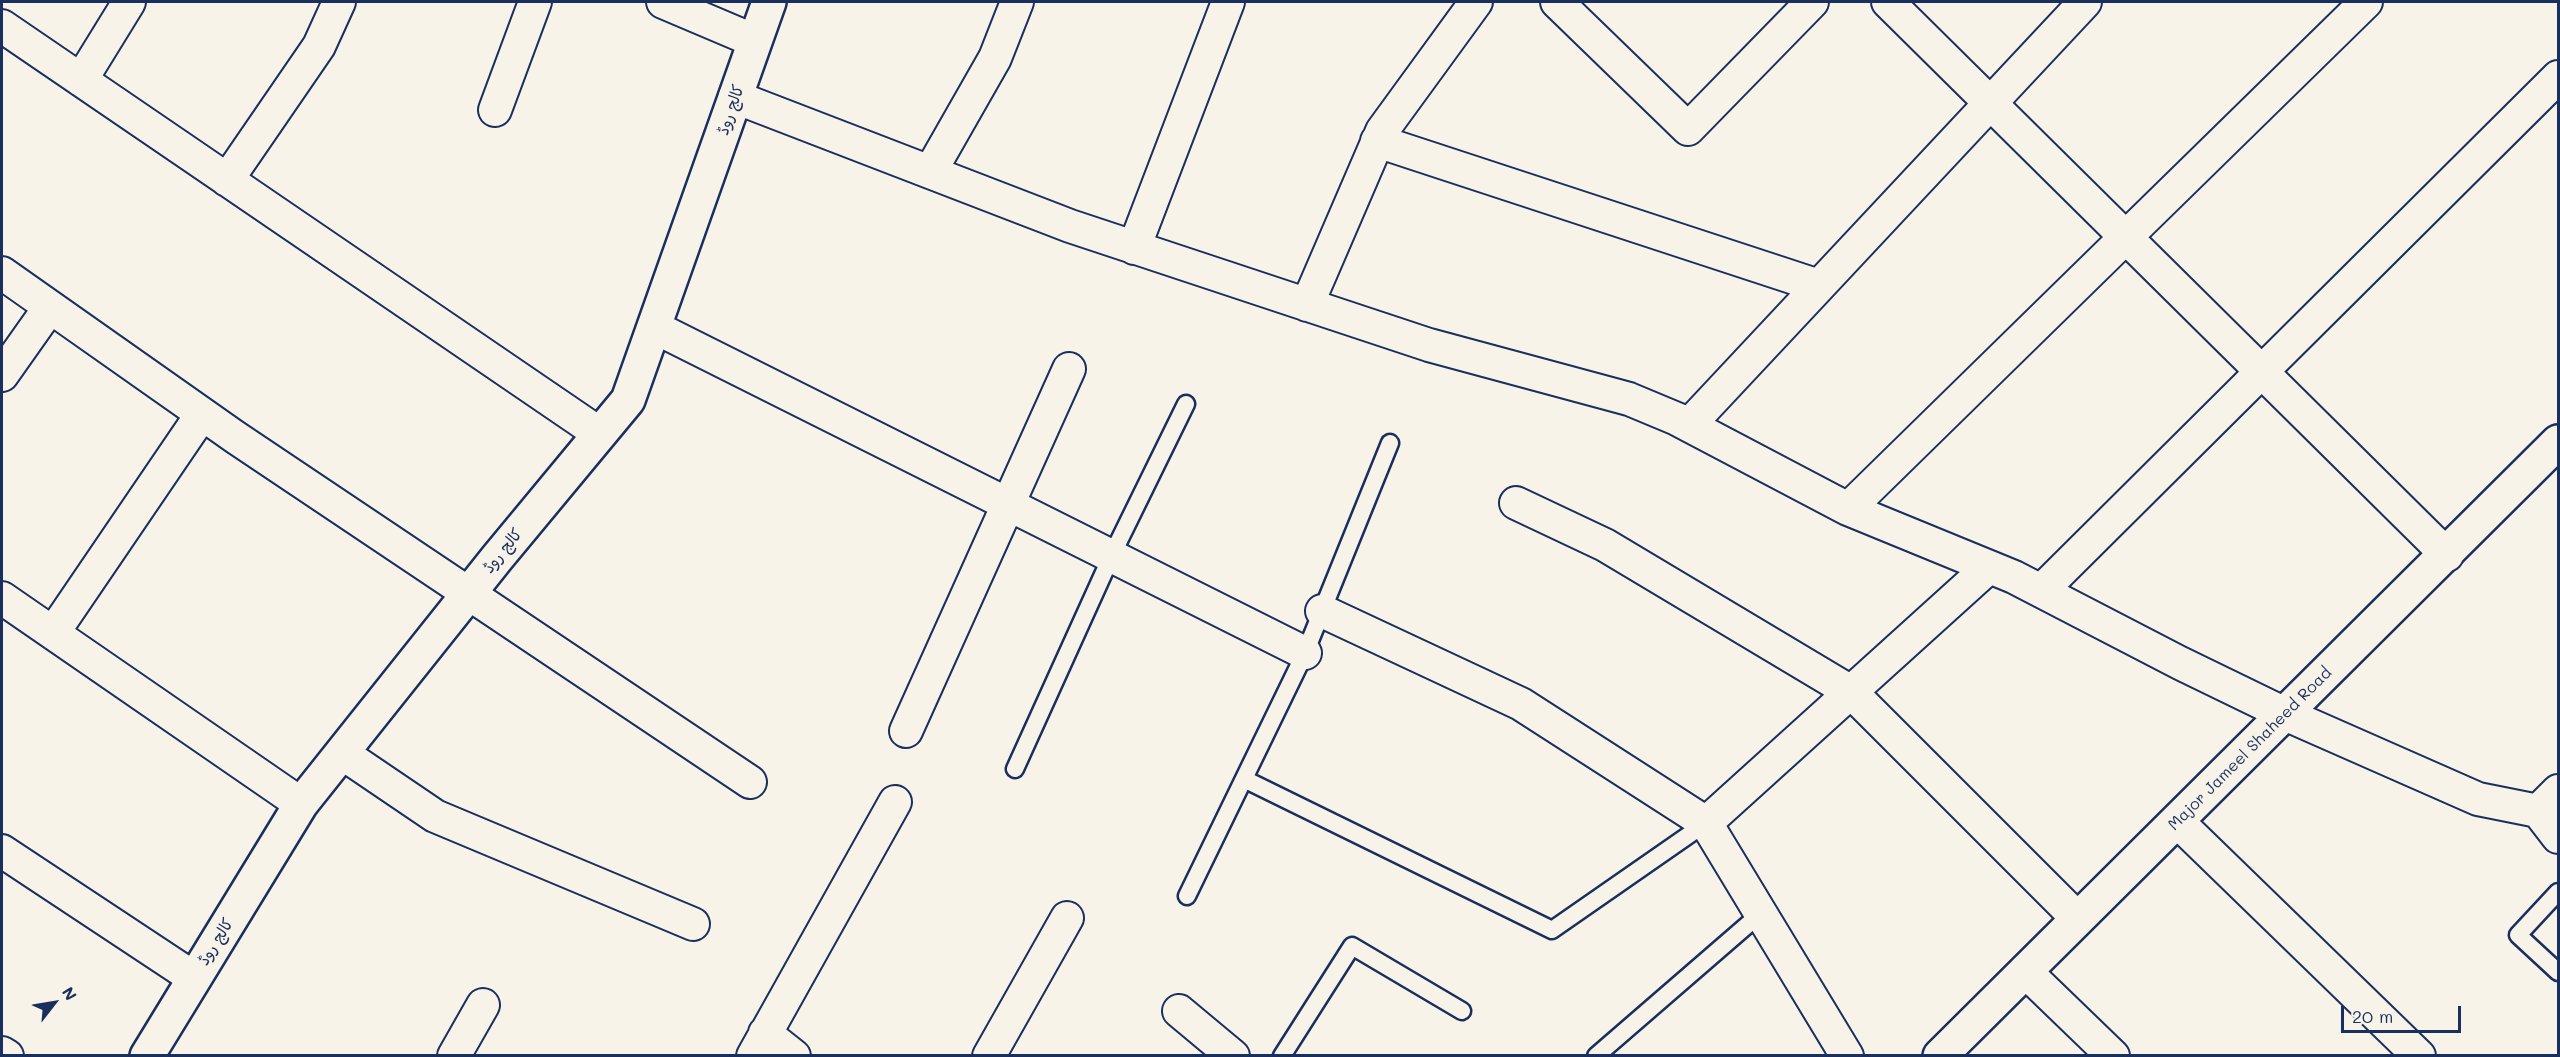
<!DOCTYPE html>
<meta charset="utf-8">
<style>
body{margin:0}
#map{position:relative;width:2560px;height:1057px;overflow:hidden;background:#f7f3e8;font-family:Mali,sans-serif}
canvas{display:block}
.frame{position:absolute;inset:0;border:3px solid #1b2f5e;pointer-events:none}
.north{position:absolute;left:24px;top:973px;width:60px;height:60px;-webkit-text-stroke:4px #f7f3e8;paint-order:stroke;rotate:59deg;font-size:16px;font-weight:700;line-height:24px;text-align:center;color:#1b2f5e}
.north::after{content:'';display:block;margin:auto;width:21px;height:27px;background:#1b2f5e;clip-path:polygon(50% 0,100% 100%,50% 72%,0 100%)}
.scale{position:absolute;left:2341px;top:1006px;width:120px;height:27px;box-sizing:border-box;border:3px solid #1b2f5e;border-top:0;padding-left:8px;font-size:18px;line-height:21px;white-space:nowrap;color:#1b2f5e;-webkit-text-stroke:4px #f7f3e8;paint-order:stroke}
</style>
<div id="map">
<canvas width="2560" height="1057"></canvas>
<div class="frame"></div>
<div class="north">N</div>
<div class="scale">20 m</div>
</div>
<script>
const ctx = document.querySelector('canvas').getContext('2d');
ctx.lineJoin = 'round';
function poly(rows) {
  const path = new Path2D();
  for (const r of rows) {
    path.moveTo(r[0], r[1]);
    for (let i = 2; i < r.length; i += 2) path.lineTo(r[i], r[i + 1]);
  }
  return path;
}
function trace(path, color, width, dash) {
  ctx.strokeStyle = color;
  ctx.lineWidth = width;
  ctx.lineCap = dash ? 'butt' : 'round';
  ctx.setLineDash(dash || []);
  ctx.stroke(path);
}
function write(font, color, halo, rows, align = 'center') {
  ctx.font = font + ' Mali,"Playpen Sans Arabic",sans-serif';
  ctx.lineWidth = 4.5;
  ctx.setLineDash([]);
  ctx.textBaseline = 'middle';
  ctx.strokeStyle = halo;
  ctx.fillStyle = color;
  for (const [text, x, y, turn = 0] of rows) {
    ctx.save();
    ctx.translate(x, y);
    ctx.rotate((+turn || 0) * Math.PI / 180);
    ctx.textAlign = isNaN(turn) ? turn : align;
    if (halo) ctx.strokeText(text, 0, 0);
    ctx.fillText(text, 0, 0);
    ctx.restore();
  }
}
const service = poly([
 [1015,769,1111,557,1186,404],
 [1244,779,1552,930,1706,823],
 [2558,892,2518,935,2558,972],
 [1187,896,1305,653,1390,443],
 [1282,1056,1352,946,1462,1011],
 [1596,1056,1760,914]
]);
const minor = poly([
 [663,2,755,41],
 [1557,2,1688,129,1812,2],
 [1888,2,2447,555],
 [2,26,600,434],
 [81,80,129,2],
 [735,97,1070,226,1429,345,1629,399,1677,419,1848,509,2014,577,2180,663,2285,714,2478,799,2538,811,2558,791],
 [495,110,535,2],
 [1377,141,1819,286],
 [930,172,995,58,1017,2],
 [227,180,319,46,339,2],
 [1134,248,1228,2],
 [2,273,235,437,750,782],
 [1307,305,1382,131,1476,2],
 [654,327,1305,653],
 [2,375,50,307],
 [1689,425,2085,2],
 [1516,503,1605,545,1851,692,2078,919],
 [1848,509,2366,2],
 [2041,591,2558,77],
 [2,598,301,804],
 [1322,611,1521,704,1706,823],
 [53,633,202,414],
 [906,731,1069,369],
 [342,753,435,816,693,924],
 [2538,811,2558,837],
 [2177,821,2419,1056],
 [2,851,194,978],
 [2025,971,2113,1056],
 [1179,1011,1233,1056],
 [765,1033,794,1056],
 [2,1053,7,1056],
 [454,1056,483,1005],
 [753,1056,895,802],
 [989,1056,1067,918],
 [1847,1056,1706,823,1989,567]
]);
const tertiary = poly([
 [147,1056,301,804,497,558,628,400,769,2],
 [1940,1056,2558,442]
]);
const streetNames = [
 ["کالج روڈ",731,110,-71],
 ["کالج روڈ",503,551,-51],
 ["Major Jameel Shaheed Road",2250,749,-45],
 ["کالج روڈ",216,942,-58]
];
trace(service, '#1b2f5e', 21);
trace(minor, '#1b2f5e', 36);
trace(tertiary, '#1b2f5e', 38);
trace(service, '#f7f3e8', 16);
trace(minor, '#f7f3e8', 32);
trace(tertiary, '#f7f3e8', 33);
write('16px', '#1b2f5e', '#f7f3e8', streetNames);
</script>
